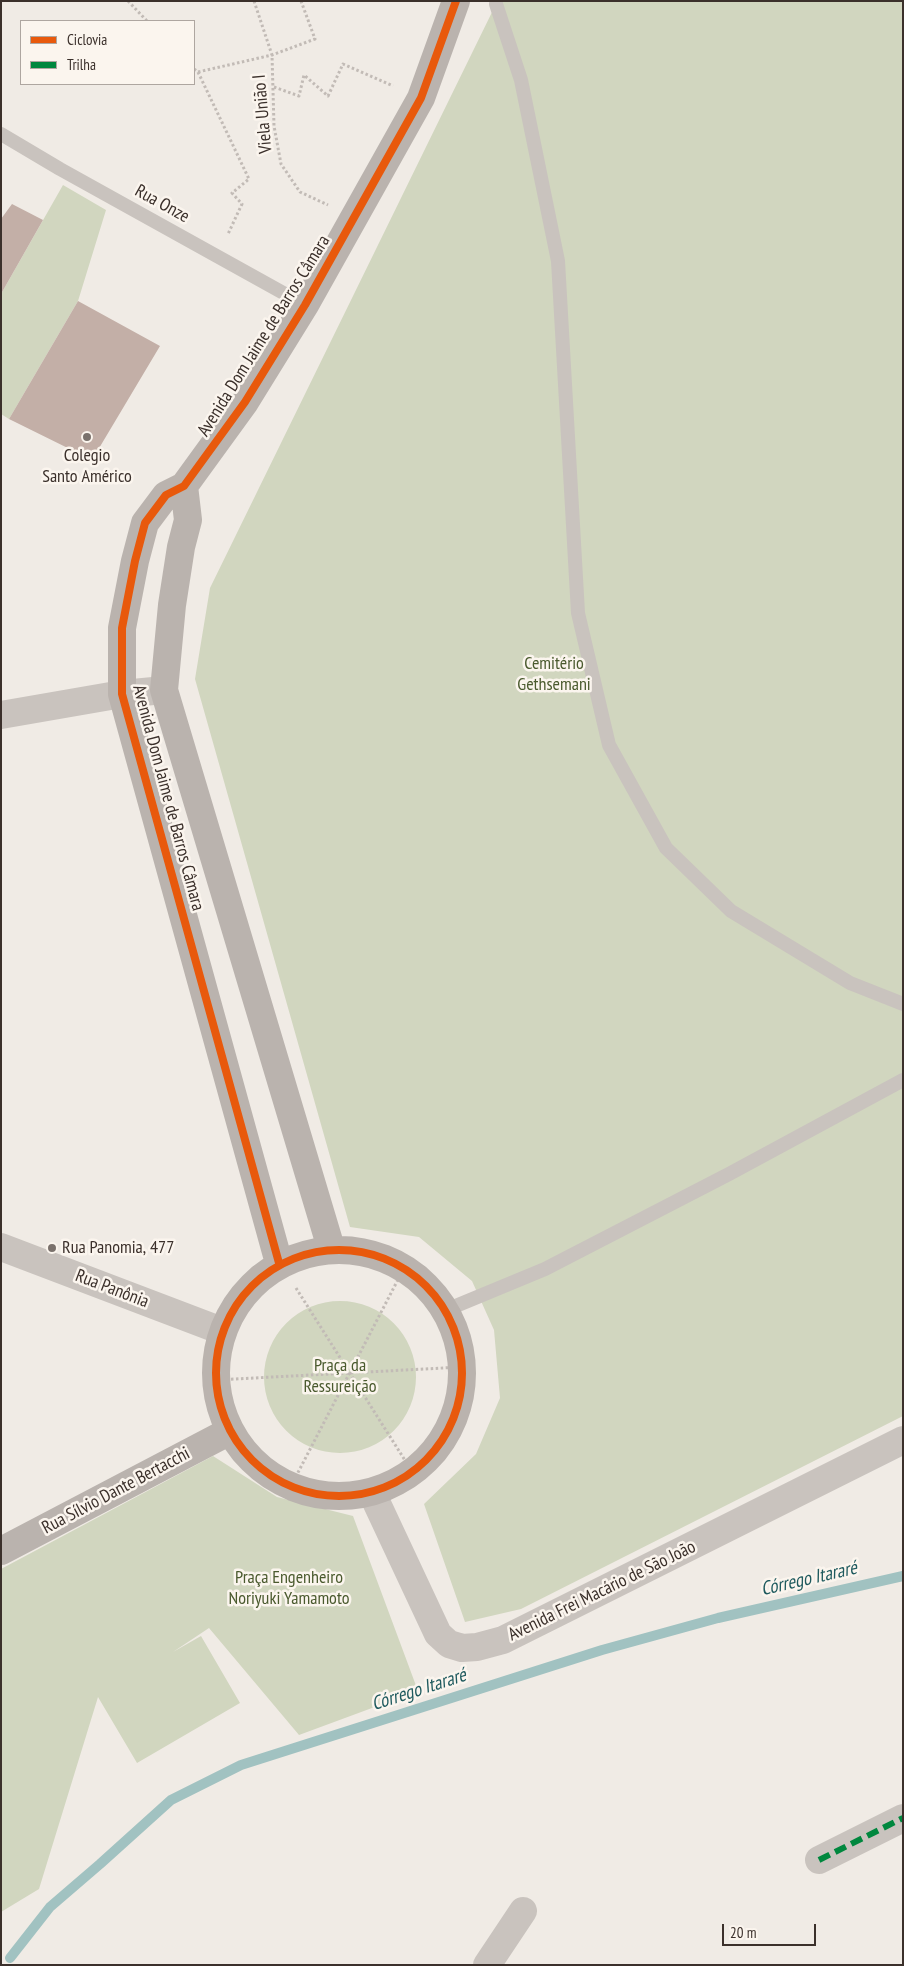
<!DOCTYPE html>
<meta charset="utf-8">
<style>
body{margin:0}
#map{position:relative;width:904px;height:1966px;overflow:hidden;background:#f0ebe5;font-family:"PT Sans Narrow",sans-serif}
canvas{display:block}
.frame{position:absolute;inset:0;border:2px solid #3b302b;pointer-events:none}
.legend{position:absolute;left:20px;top:20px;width:175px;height:65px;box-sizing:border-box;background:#fbf5ee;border:1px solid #aea6a0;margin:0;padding:6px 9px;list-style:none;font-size:15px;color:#3b302b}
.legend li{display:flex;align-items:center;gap:10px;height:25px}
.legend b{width:25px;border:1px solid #aea6a0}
.scale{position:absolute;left:722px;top:1924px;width:94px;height:22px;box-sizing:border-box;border:2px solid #3b302b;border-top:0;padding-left:6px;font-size:15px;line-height:18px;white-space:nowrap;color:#3b302b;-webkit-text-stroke:4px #fbf5ee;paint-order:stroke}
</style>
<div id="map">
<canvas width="904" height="1966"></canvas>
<div class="frame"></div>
<ul class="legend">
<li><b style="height:6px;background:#e8590c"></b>Ciclovia</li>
<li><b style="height:6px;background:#00873e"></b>Trilha</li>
</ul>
<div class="scale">20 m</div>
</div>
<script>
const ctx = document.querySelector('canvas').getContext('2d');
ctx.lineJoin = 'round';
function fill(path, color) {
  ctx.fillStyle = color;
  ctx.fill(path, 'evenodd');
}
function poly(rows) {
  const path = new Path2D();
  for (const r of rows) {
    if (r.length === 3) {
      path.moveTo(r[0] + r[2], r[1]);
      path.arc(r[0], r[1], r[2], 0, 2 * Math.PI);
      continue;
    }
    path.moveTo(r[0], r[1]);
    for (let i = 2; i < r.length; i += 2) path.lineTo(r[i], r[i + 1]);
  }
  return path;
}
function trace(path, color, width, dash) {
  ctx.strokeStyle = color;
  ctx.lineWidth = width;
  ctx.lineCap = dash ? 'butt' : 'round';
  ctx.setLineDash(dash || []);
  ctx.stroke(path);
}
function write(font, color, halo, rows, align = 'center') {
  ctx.font = font + ' "PT Sans Narrow",sans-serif';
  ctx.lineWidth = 5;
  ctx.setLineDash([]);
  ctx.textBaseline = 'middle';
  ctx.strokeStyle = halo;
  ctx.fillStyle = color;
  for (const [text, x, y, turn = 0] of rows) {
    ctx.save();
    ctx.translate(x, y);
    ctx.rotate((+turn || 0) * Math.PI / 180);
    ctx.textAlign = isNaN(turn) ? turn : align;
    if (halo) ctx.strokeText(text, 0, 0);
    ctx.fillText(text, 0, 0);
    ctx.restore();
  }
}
const green = poly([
 [500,1,903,1,903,1416,521,1609,465,1622,424,1504,476,1454,500,1398,494,1330,472,1281,419,1237,350,1227,195,679,210,588,496,4],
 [63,185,106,210,78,301,9,419,1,414,1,294],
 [340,1377,76],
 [213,1456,277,1497,353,1516,418,1691,299,1735,209,1628,173,1652,201,1636,240,1703,137,1763,98,1697,39,1889,1,1912,1,1569]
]);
const stream = poly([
 [10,1958,50,1907,100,1864,171,1800,241,1765,602,1650,718,1618,903,1576]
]);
const building = poly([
 [12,204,43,220,1,294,1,219],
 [78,301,160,346,92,460,9,419]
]);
const path = poly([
 [128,1,147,21],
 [254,1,272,55,274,126,281,164,300,192,328,205],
 [194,69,198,72,272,55,315,39,301,1],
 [198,72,249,179,232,193,242,204,228,234],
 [274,87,299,96,304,75,328,96,343,64,393,86],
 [296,1288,413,1473],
 [216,1380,462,1367],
 [291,1486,404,1268]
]);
const lane = poly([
 [496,4,521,80,558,261,578,613,609,745,666,848,731,911,850,983,903,1004],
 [1,134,60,169,305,305],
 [446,1310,545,1269,729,1174,903,1080]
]);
const street = poly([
 [1,715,122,694,164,690],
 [1,1247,222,1331],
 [372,1493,438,1634,449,1644,462,1648,477,1647,503,1640,903,1440],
 [819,1860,903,1818],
 [487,1965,523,1911]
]);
const secondary = poly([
 [184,486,188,520,181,547,172,605,164,690,331,1248],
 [339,1373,123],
 [279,1263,122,694,122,628,135,561,145,523,166,495,184,486,245,402,305,305,421,98,456,1],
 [1,1551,230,1431]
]);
const quiet = poly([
 [819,1860,903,1818]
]);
const cycleway = poly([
 [339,1373,123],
 [279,1263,122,694,122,628,135,561,145,523,166,495,184,486,245,402,305,305,421,98,456,1]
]);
const markers = [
 [87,437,5,"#7a716c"],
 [52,1248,5,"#7a716c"]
];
const streetNames = [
 ["Viela União I",263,114,-95],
 ["Rua Onze",162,204,29],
 ["Avenida Dom Jaime de Barros Câmara",264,336,-58],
 ["Avenida Dom Jaime de Barros Câmara",168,798,75],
 ["Rua Panônia",112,1289,21],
 ["Rua Sílvio Dante Bertacchi",116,1491,-28],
 ["Avenida Frei Macário de São João",602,1591,-26]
];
const poiNames = [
 ["Colegio",87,456],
 ["Santo Américo",87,477],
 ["Rua Panomia, 477",62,1248,"left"]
];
const parkNames = [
 ["Cemitério",554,664],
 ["Gethsemani",554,685],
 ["Praça da",340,1366],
 ["Ressureição",340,1387],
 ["Praça Engenheiro",289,1578],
 ["Noriyuki Yamamoto",289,1599]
];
const waterNames = [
 ["Córrego Itararé",809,1579,-13],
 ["Córrego Itararé",419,1690,-18]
];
fill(green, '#d1d6bf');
trace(stream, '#a1c2c1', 10);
fill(building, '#c3afa7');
trace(path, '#c2bbb6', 3, [2.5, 2.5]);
trace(lane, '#c9c3be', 14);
trace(street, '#c9c3be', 28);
trace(secondary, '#bab3ae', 28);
trace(quiet, '#00873e', 6, [12, 6]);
trace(cycleway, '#e8590c', 8);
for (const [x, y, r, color] of markers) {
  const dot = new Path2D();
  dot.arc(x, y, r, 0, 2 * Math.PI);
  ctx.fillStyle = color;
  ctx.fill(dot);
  trace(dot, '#fbf5ee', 2);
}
write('18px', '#3b302b', '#fbf5ee', streetNames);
write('18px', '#3b302b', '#fbf5ee', poiNames);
write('18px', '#4a5a2e', '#fbf5ee', parkNames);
write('italic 19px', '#1f5a5e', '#fbf5ee', waterNames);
</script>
